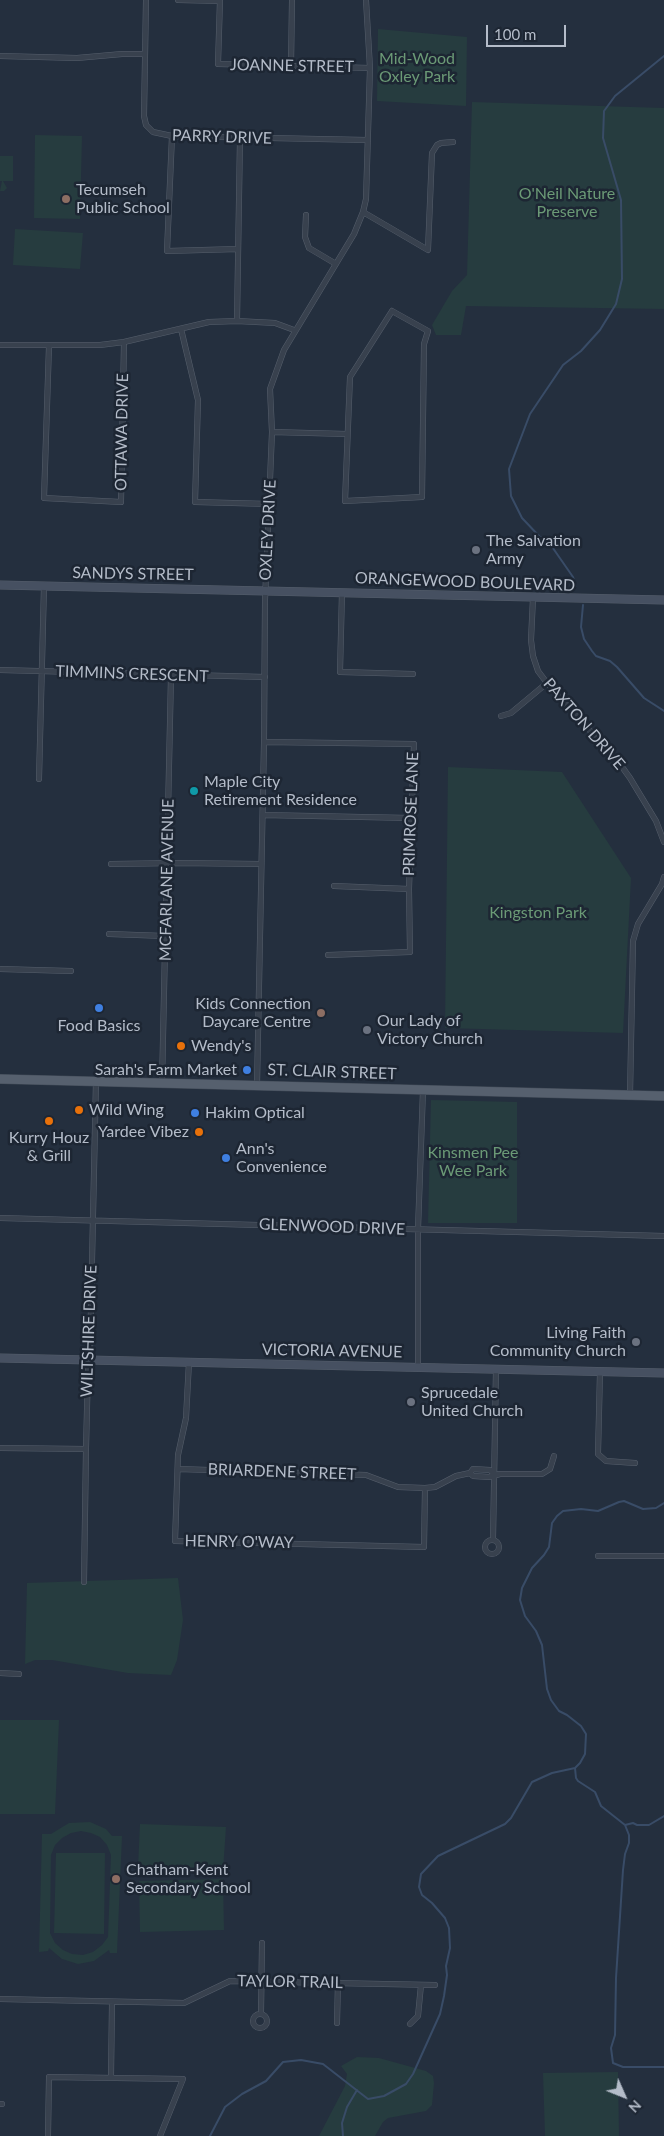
<!DOCTYPE html>
<style>
body{margin:0}
#map{position:relative;width:664px;height:2136px;overflow:hidden;background:#242f3e;font-family:Lato,sans-serif}
canvas{display:block}
.north{position:absolute;left:599px;top:2071px;width:50px;height:50px;-webkit-text-stroke:4px #1d2633;paint-order:stroke;rotate:134deg;font-size:14px;font-weight:700;line-height:20px;text-align:center;color:#b4bcc9}
.north::after{content:'';display:block;margin:auto;width:18px;height:22px;background:#b4bcc9;clip-path:polygon(50% 0,100% 100%,50% 72%,0 100%)}
.scale{position:absolute;left:486px;top:25px;width:80px;height:22px;box-sizing:border-box;border:2px solid #b4bcc9;border-top:0;padding-left:6px;font-size:15px;line-height:18px;white-space:nowrap;color:#b4bcc9;-webkit-text-stroke:4px #1d2633;paint-order:stroke}
</style>
<div id="map">
<canvas width="664" height="2136"></canvas>
<div class="north">N</div>
<div class="scale">100 m</div>
</div>
<script>
const ctx = document.querySelector('canvas').getContext('2d');
ctx.lineJoin = 'round';
function fill(path, color) {
  ctx.fillStyle = color;
  ctx.fill(path, 'evenodd');
}
function poly(rows) {
  const path = new Path2D();
  for (const r of rows) {
    if (r.length === 3) {
      path.moveTo(r[0] + r[2], r[1]);
      path.arc(r[0], r[1], r[2], 0, 2 * Math.PI);
      continue;
    }
    path.moveTo(r[0], r[1]);
    for (let i = 2; i < r.length; i += 2) path.lineTo(r[i], r[i + 1]);
  }
  return path;
}
function trace(path, color, width, dash) {
  ctx.strokeStyle = color;
  ctx.lineWidth = width;
  ctx.lineCap = dash ? 'butt' : 'round';
  ctx.setLineDash(dash || []);
  ctx.stroke(path);
}
function write(font, color, halo, rows, align = 'center') {
  ctx.font = font + ' Lato,sans-serif';
  ctx.lineWidth = 5;
  ctx.setLineDash([]);
  ctx.textBaseline = 'middle';
  ctx.strokeStyle = halo;
  ctx.fillStyle = color;
  for (const [text, x, y, turn = 0] of rows) {
    ctx.save();
    ctx.translate(x, y);
    ctx.rotate((+turn || 0) * Math.PI / 180);
    ctx.textAlign = isNaN(turn) ? turn : align;
    if (halo) ctx.strokeText(text, 0, 0);
    ctx.fillText(text, 0, 0);
    ctx.restore();
  }
}
const green = poly([
 [378,29,467,37,466,106,377,101],
 [472,102,664,108,664,309,466,306,461,335,436,335,432,325,452,291,467,275],
 [35,135,82,136,80,219,34,218],
 [0,156,13,156,13,181,3,181,7,188,4,191,0,191,2,181,0,181],
 [15,229,83,233,80,269,13,265],
 [448,767,562,772,631,878,623,1033,445,1028],
 [431,1100,517,1102,517,1223,428,1223],
 [178,1578,183,1620,177,1660,171,1675,128,1673,52,1660,35,1660,25,1664,27,1583],
 [0,1720,59,1720,55,1814,0,1814],
 [90,1822,106,1829,112,1836,122,1836,117,1953,110,1953,109,1950,94,1961,78,1964,62,1959,49,1948,48,1951,39,1952,42,1834,51,1834,69,1823],
 [81,1831,91,1833,100,1837,107,1845,111,1855,108,1937,102,1945,93,1952,83,1955,72,1954,63,1950,55,1943,50,1933,51,1855,55,1845,62,1838,71,1833],
 [140,1824,226,1827,223,1871,138,1868],
 [56,1853,105,1853,104,1934,54,1933],
 [223,1879,224,1930,140,1932,139,1881],
 [357,2057,379,2058,426,2071,433,2076,434,2083,432,2105,426,2111,388,2118,383,2122,375,2136,319,2136,345,2086,347,2074,341,2066],
 [618,2072,619,2136,545,2136,543,2073]
]);
const stream = poly([
 [576,586,573,577,548,541,540,537,522,518,511,496,509,469,530,414,563,365,581,351,600,330,616,304,622,279,621,200,603,138,604,111,615,96,664,56],
 [583,605,581,627,584,639,592,651,596,656,610,661,617,667,644,698,664,711],
 [575,1768,576,1778,578,1781,595,1792,601,1806,625,1825,629,1835,629,1843,625,1854,623,1870,616,1978,615,2035,611,2048,613,2063,623,2067,664,2067],
 [625,1825,633,1823,637,1825,649,1825,664,1816],
 [210,2136,225,2107,242,2094,266,2081,283,2062,301,2060,323,2064,368,2099,384,2096,406,2084,413,2074,440,2014,444,1996,447,1975,446,1966,450,1948,449,1928,445,1918,432,1903,422,1895,419,1887,421,1874,438,1856,505,1824,511,1818,532,1782,552,1773,575,1768,580,1763,585,1754,586,1734,581,1726,567,1715,559,1711,551,1700,547,1689,542,1645,536,1631,525,1616,520,1600,522,1588,532,1568,544,1555,549,1547,552,1523,557,1516,563,1511,581,1509,598,1511,619,1502,624,1501,643,1509,656,1508,664,1503],
 [343,2136,342,2123,347,2107,357,2090]
]);
const street = poly([
 [146,0,144,116,146,125,153,132,172,136,367,140],
 [178,0,220,1],
 [220,0,218,64,370,68],
 [0,56,77,58,122,54,145,54],
 [291,66,292,0],
 [172,136,167,251,238,249],
 [363,212,428,250,432,153,437,145,441,143,453,142],
 [306,215,305,237,309,248,336,264],
 [392,311,428,331,424,344,422,497,345,501,350,377,392,311],
 [237,321,240,138],
 [181,329,198,400,195,502,270,504],
 [0,345,100,345,124,342,209,322,237,321,275,323,294,330],
 [49,346,44,498,121,502,124,342],
 [272,432,347,434],
 [342,592,340,672,413,674],
 [533,598,531,640,533,656,538,671,547,683,620,764,630,778,656,821,664,842],
 [0,670,265,677],
 [501,716,511,713,547,683],
 [264,742,414,744,409,889,410,952,328,955],
 [39,779,44,586],
 [263,815,411,818],
 [111,864,178,863,261,864],
 [334,886,409,889],
 [109,934,165,936],
 [0,969,71,971],
 [162,1084,171,676],
 [257,1085,264,742,265,600,272,432,270,389,284,350,354,234,363,212,366,199,370,68,366,0],
 [630,1096,633,941,638,924,662,884,664,877],
 [0,1218,664,1236],
 [189,1362,186,1418,178,1455,175,1541,424,1547,425,1488],
 [418,1367,418,1229,423,1090],
 [600,1372,598,1454,606,1461,635,1463],
 [0,1448,86,1449],
 [178,1469,366,1475,398,1487,425,1488,435,1487,456,1476,470,1473,473,1469,490,1470,494,1474],
 [470,1473,473,1476,489,1477,500,1474,542,1474,550,1469,554,1456],
 [493,1540,496,1369],
 [492,1547,7],
 [598,1556,664,1556],
 [84,1582,86,1449,88,1368,90,1352,96,1081],
 [0,1673,19,1674],
 [0,1999,184,2003,230,1981,435,1985],
 [261,2014,262,1943],
 [260,2021,7],
 [337,2023,338,1982],
 [410,2024,418,2016,421,1985],
 [111,2077,112,2002],
 [0,2104,2,2104],
 [48,2136,49,2077,183,2079,160,2136]
]);
const secondary = poly([
 [0,585,664,600],
 [0,1358,664,1373]
]);
const primary = poly([
 [0,1079,664,1096]
]);
const markers = [
 [66,199,5,"#8d6e63"],
 [476,550,5,"#6b7280"],
 [194,791,5,"#0f9aa8"],
 [99,1008,5,"#3f7fe0"],
 [321,1013,5,"#8d6e63"],
 [367,1030,5,"#6b7280"],
 [181,1046,5,"#e8710a"],
 [247,1070,5,"#3f7fe0"],
 [79,1110,5,"#e8710a"],
 [195,1113,5,"#3f7fe0"],
 [49,1121,5,"#e8710a"],
 [199,1132,5,"#e8710a"],
 [226,1158,5,"#3f7fe0"],
 [636,1342,5,"#6b7280"],
 [411,1402,5,"#6b7280"],
 [116,1879,5,"#8d6e63"]
];
const parkNames = [
 ["Mid-Wood",417,59],
 ["Oxley Park",417,77],
 ["O'Neil Nature",567,194],
 ["Preserve",567,212],
 ["Kingston Park",538,913],
 ["Kinsmen Pee",473,1153],
 ["Wee Park",473,1171]
];
const streetNames = [
 ["JOANNE STREET",292,66,1],
 ["PARRY DRIVE",222,137,2],
 ["OTTAWA DRIVE",122,432,-89],
 ["OXLEY DRIVE",268,530,-87],
 ["SANDYS STREET",133,574,1],
 ["ORANGEWOOD BOULEVARD",465,582,2],
 ["TIMMINS CRESCENT",132,674,2],
 ["PAXTON DRIVE",584,724,49],
 ["PRIMROSE LANE",411,814,-88],
 ["MCFARLANE AVENUE",167,880,-89],
 ["ST. CLAIR STREET",332,1072,2],
 ["GLENWOOD DRIVE",332,1227,2],
 ["WILTSHIRE DRIVE",89,1331,-88],
 ["VICTORIA AVENUE",332,1351,1],
 ["BRIARDENE STREET",282,1472,2],
 ["HENRY O'WAY",239,1542,1],
 ["TAYLOR TRAIL",290,1982,1]
];
const poiNames = [
 ["Tecumseh",76,190],
 ["Public School",76,208],
 ["The Salvation",486,541],
 ["Army",486,559],
 ["Maple City",204,782],
 ["Retirement Residence",204,800],
 ["Kids Connection",311,1004,"right"],
 ["Daycare Centre",311,1022,"right"],
 ["Our Lady of",377,1021],
 ["Victory Church",377,1039],
 ["Food Basics",99,1026,"center"],
 ["Wendy's",191,1046],
 ["Sarah's Farm Market",237,1070,"right"],
 ["Wild Wing",89,1110],
 ["Hakim Optical",205,1113],
 ["Yardee Vibez",189,1132,"right"],
 ["Kurry Houz",49,1138,"center"],
 ["& Grill",49,1156,"center"],
 ["Ann's",236,1149],
 ["Convenience",236,1167],
 ["Living Faith",626,1333,"right"],
 ["Community Church",626,1351,"right"],
 ["Sprucedale",421,1393],
 ["United Church",421,1411],
 ["Chatham-Kent",126,1870],
 ["Secondary School",126,1888]
];
fill(green, '#263c3f');
trace(stream, '#394c67', 2);
trace(street, '#565f6c', 6);
trace(secondary, '#565f6c', 9);
trace(primary, '#414a57', 10);
trace(street, '#38414e', 5);
trace(secondary, '#465061', 8);
trace(primary, '#56606e', 9);
for (const [x, y, r, color] of markers) {
  const dot = new Path2D();
  dot.arc(x, y, r, 0, 2 * Math.PI);
  ctx.fillStyle = color;
  ctx.fill(dot);
  trace(dot, '#1d2633', 2);
}
write('16px', '#6b9a76', '#1d2633', parkNames);
write('16px', '#b4bcc9', '#1d2633', streetNames);
write('16px', '#b4bcc9', '#1d2633', poiNames, 'left');
</script>
